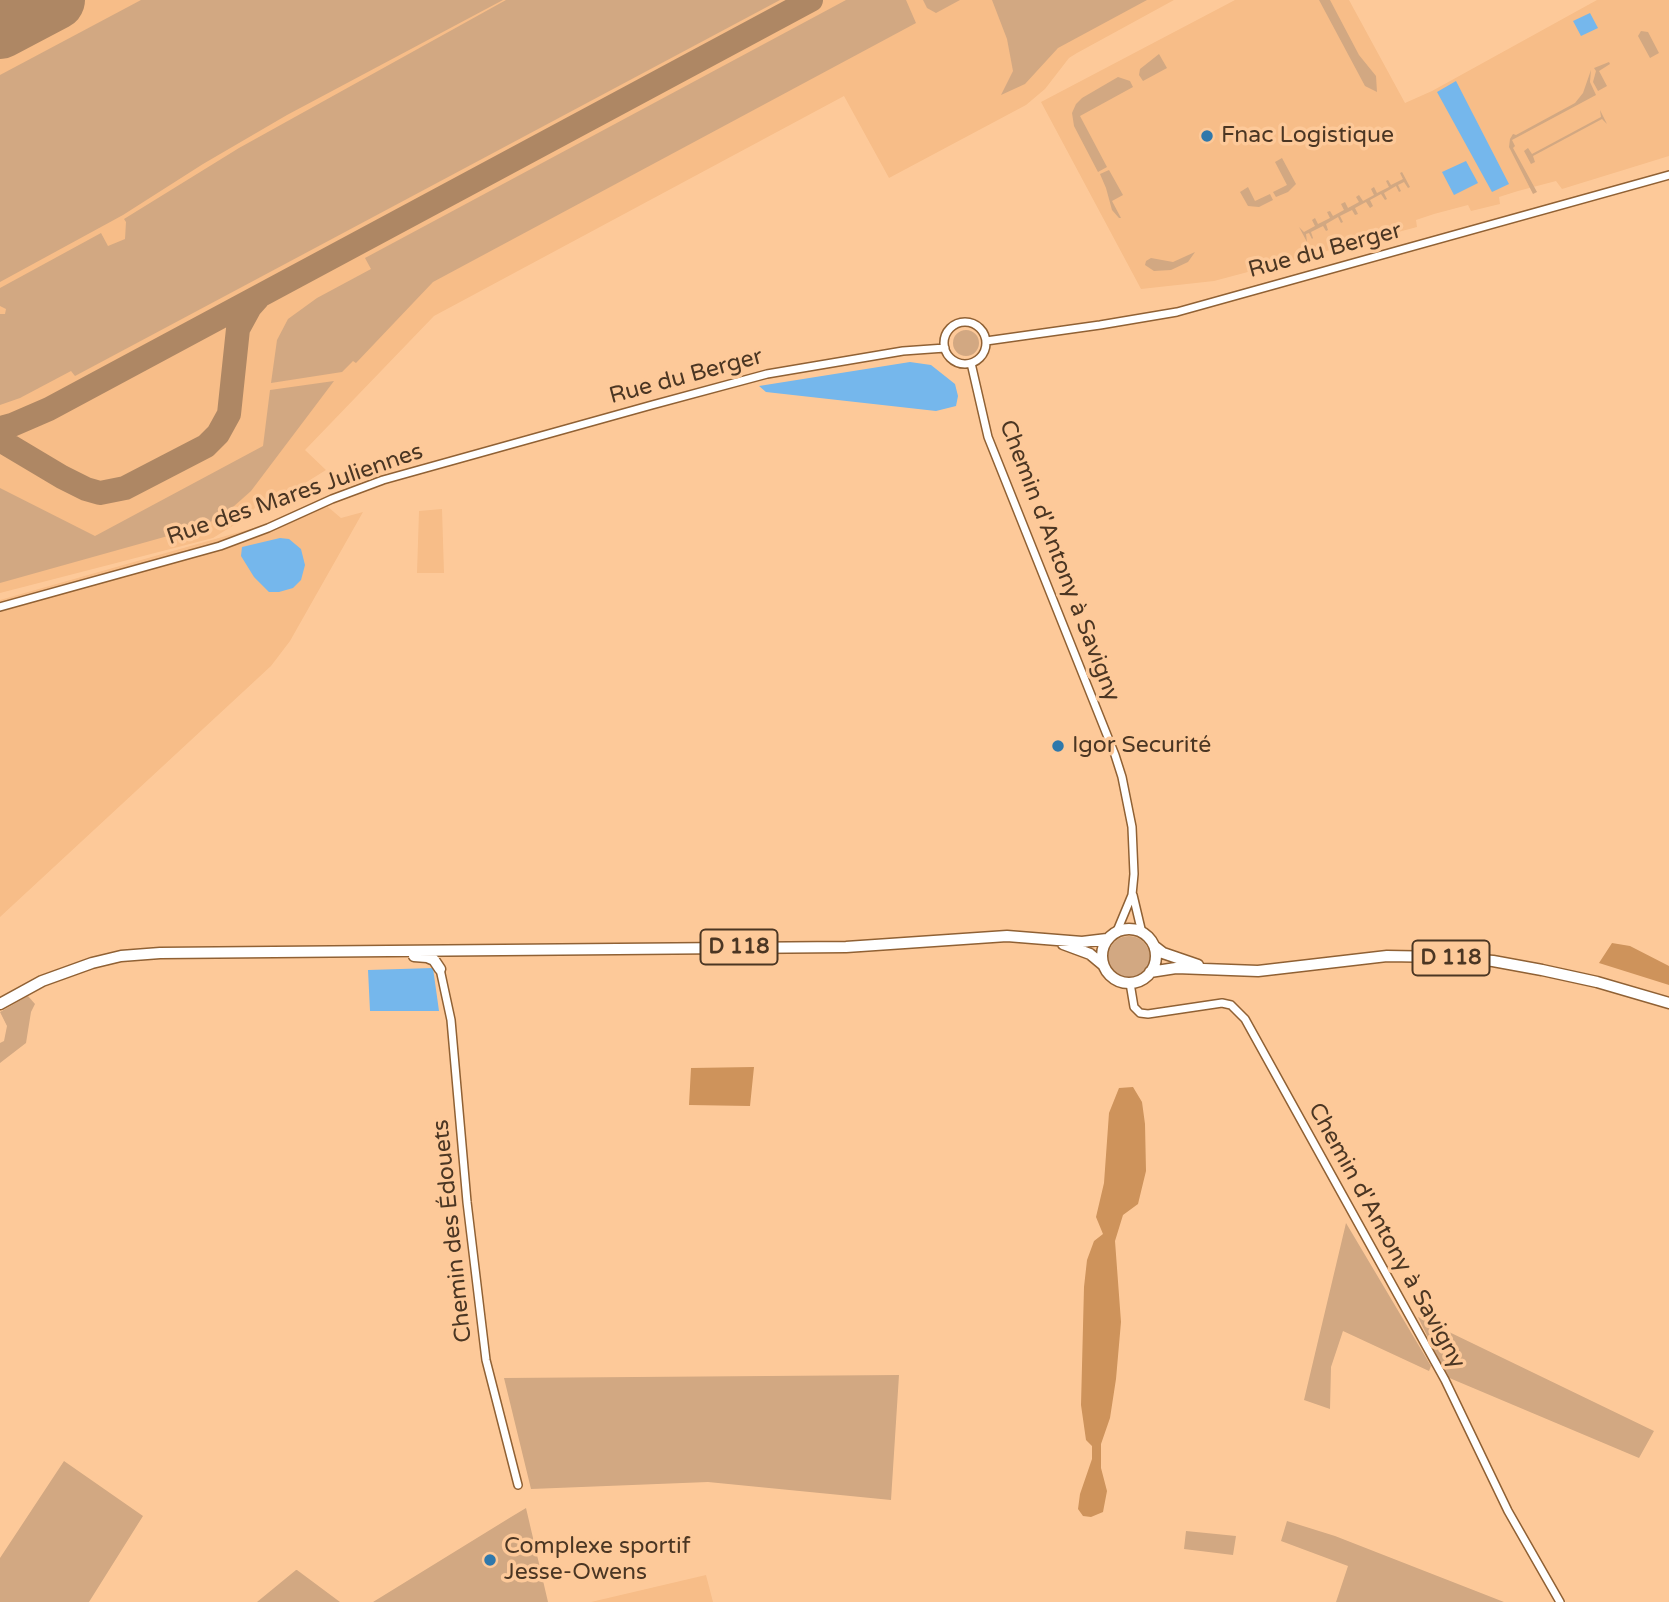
<!DOCTYPE html>
<meta charset="utf-8">
<style>
body{margin:0}
canvas{display:block;background:#fdc999}
</style>
<canvas width="1669" height="1602"></canvas>
<script>
const ctx = document.querySelector('canvas').getContext('2d');
ctx.lineJoin = 'round';
function fill(path, color) {
  ctx.fillStyle = color;
  ctx.fill(path, 'evenodd');
}
function poly(rows) {
  const path = new Path2D();
  for (const r of rows) {
    if (r.length === 3) {
      path.moveTo(r[0] + r[2], r[1]);
      path.arc(r[0], r[1], r[2], 0, 2 * Math.PI);
      continue;
    }
    path.moveTo(r[0], r[1]);
    for (let i = 2; i < r.length; i += 2) path.lineTo(r[i], r[i + 1]);
  }
  return path;
}
function trace(path, color, width, dash) {
  ctx.strokeStyle = color;
  ctx.lineWidth = width;
  ctx.lineCap = dash ? 'butt' : 'round';
  ctx.setLineDash(dash || []);
  ctx.stroke(path);
}
function write(font, color, halo, rows, align = 'center') {
  ctx.font = font + ' "Varela Round",sans-serif';
  ctx.lineWidth = 7;
  ctx.setLineDash([]);
  ctx.textBaseline = 'middle';
  ctx.strokeStyle = halo;
  ctx.fillStyle = color;
  for (const [text, x, y, turn = 0] of rows) {
    ctx.save();
    ctx.translate(x, y);
    ctx.rotate((+turn || 0) * Math.PI / 180);
    ctx.textAlign = isNaN(turn) ? turn : align;
    if (halo) ctx.strokeText(text, 0, 0);
    ctx.fillText(text, 0, 0);
    ctx.restore();
  }
}
const built = poly([
 [0,0,1174,0,1077,53,1069,58,1045,89,1026,105,889,178,844,96,434,316,305,450,326,470,294,490,295,493,261,501,247,517,213,538,0,593],
 [1235,0,1349,0,1405,103,1432,91,1597,0,1669,0,1669,156,1562,189,1556,181,1518,191,1499,197,1500,204,1471,211,1468,205,1434,214,1416,220,1417,227,1214,281,1141,289,1041,102],
 [328,507,341,518,363,512,290,641,271,666,0,917,0,600],
 [442,509,444,573,417,573,419,511],
 [706,1575,713,1602,591,1602]
]);
const green = poly([
 [141,0,503,0,287,115,203,164,123,215,0,282,0,75],
 [506,0,780,0,75,376,71,371,20,398,0,405,0,314,5,314,6,309,0,306,0,288,101,233,108,246,125,239,126,222,124,219,239,148],
 [846,0,906,0,916,23,433,282,356,363,353,361,342,372,271,383,277,340,288,319,317,298,371,269,365,258],
 [923,0,960,0,936,13,927,8],
 [992,0,1147,0,1058,48,1025,84,1001,95,1013,71,1007,39],
 [1319,0,1330,0,1359,55,1376,76,1377,92,1365,86],
 [1641,31,1648,32,1659,53,1650,58,1638,36],
 [1159,54,1167,68,1143,81,1139,75,1140,69],
 [1609,62,1610,64,1599,71,1607,86,1598,91,1593,82,1596,71,1594,68],
 [1591,70,1590,82,1596,95,1512,140,1515,146,1513,148,1537,192,1533,194,1509,147,1510,139,1513,134,1516,135,1575,103,1583,93],
 [1118,77,1130,81,1133,87,1080,116,1107,167,1098,172,1074,126,1072,113,1076,104,1082,98],
 [1600,110,1607,124,1602,119,1533,156,1535,162,1531,164,1524,151,1528,148,1532,154,1601,117],
 [1282,158,1296,184,1288,192,1276,197,1273,192,1287,185,1275,162],
 [1109,170,1123,195,1112,201,1121,218,1119,218,1112,210,1106,188,1100,174],
 [1402,172,1410,187,1408,188,1404,182,1398,185,1401,191,1399,192,1396,186,1384,193,1387,199,1385,200,1381,194,1370,200,1373,206,1370,208,1366,202,1355,208,1358,214,1355,215,1352,210,1340,216,1343,222,1341,223,1338,217,1326,224,1328,230,1326,231,1323,226,1311,232,1313,238,1312,239,1309,233,1306,234,1307,242,1299,227,1304,232,1315,226,1312,220,1315,218,1318,224,1330,218,1327,212,1330,211,1333,216,1344,210,1341,204,1345,202,1348,208,1359,202,1356,197,1359,195,1363,201,1374,195,1371,189,1374,187,1377,193,1389,187,1386,181,1388,180,1391,185,1403,179,1400,173],
 [1248,187,1255,201,1270,194,1273,200,1259,207,1248,206,1240,192],
 [1195,252,1188,262,1171,270,1154,271,1145,265,1146,261,1151,258,1173,262],
 [966,343,13],
 [334,381,251,491,233,507,214,520,200,527,0,583,0,488,95,536,263,446,270,390],
 [1129,957,21],
 [28,996,35,1004,31,1012,26,1043,0,1063,0,1043,4,1041,7,1026,0,1012],
 [1346,1223,1431,1366,1429,1371,1343,1331,1331,1367,1330,1409,1304,1400],
 [1418,1317,1654,1431,1639,1458,1447,1377],
 [899,1375,891,1500,708,1482,531,1489,504,1378],
 [64,1461,143,1516,89,1602,0,1602,0,1558],
 [526,1508,548,1602,373,1602,511,1517],
 [1287,1521,1335,1536,1504,1602,1336,1602,1348,1566,1281,1541],
 [1186,1531,1236,1536,1233,1555,1184,1549],
 [296,1570,297,1570,340,1602,257,1602]
]);
const forest = poly([
 [1612,943,1630,946,1669,966,1669,985,1599,963],
 [754,1067,750,1106,689,1105,691,1068],
 [1133,1087,1142,1102,1145,1124,1146,1171,1138,1204,1123,1215,1115,1241,1121,1322,1116,1379,1110,1418,1101,1444,1101,1468,1107,1491,1103,1512,1091,1517,1083,1516,1078,1509,1080,1494,1092,1459,1092,1446,1086,1440,1081,1405,1084,1287,1087,1260,1094,1241,1103,1234,1096,1217,1104,1183,1109,1113,1119,1088]
]);
const water = poly([
 [1590,13,1598,28,1581,36,1573,21],
 [1456,81,1509,184,1492,192,1437,92],
 [1466,161,1478,183,1454,195,1442,172],
 [910,362,931,365,955,384,958,396,956,406,936,411,766,392,759,386],
 [280,538,289,539,301,549,305,565,301,580,293,588,279,592,269,592,254,577,241,556,242,547],
 [433,968,439,1011,370,1011,368,970]
]);
const taxiway = poly([
 [0,428,12,425,49,409,811,0],
 [0,440,62,477,86,489,100,493,125,488,206,446,218,434,229,414,238,329,250,307,258,298]
]);
const runway = poly([
 [0,29,55,0]
]);
const minor = poly([
 [965,343,21],
 [986,341,1100,325,1177,312,1669,175],
 [971,363,988,437,1115,755,1122,777,1132,827,1134,874,1132,895,1117,931],
 [0,607,220,546,268,528,332,499,383,480,652,405,767,374,903,351,945,348],
 [1133,895,1142,933],
 [440,969,451,1020,467,1202,486,1360,518,1485],
 [1130,983,1134,1007,1140,1013,1148,1014,1222,1003,1231,1005,1245,1019,1445,1380,1508,1511,1560,1602]
]);
const primary = poly([
 [1129,956,27],
 [1063,944,1090,954,1102,964],
 [1154,946,1163,953,1198,965],
 [414,956,427,957,434,960,440,969],
 [1150,972,1176,968,1258,971,1387,956,1445,957,1493,961,1542,970,1597,982,1669,1003],
 [0,1004,42,981,92,963,121,956,160,953,846,947,1007,936,1082,942,1107,939]
]);
const markers = [
 [1207,136,7,"#2f78ab"],
 [1058,746,7,"#2f78ab"],
 [490,1560,7,"#2f78ab"]
];
const shields = [
 [739,947,77],
 [1451,958,77]
];
const shieldNames = [
 ["D 118",739,947],
 ["D 118",1451,958]
];
const poiNames = [
 ["Fnac Logistique",1221,136],
 ["Igor Securité",1072,746],
 ["Complexe sportif",504,1547],
 ["Jesse-Owens",504,1573]
];
const streetNames = [
 ["Rue du Berger",1325,251,-15],
 ["Rue du Berger",686,377,-15],
 ["Rue des Mares Juliennes",295,495,-19],
 ["Chemin d'Antony à Savigny",1059,561,69],
 ["Chemin des Édouets",453,1231,-96],
 ["Chemin d'Antony à Savigny",1386,1236,61]
];
fill(built, '#f7bd88');
fill(green, '#d2a882');
fill(forest, '#ce935b');
fill(water, '#75b7ec');
trace(taxiway, '#ae8764', 24);
trace(runway, '#ae8764', 60);
trace(minor, '#906134', 10);
trace(primary, '#906134', 13);
trace(minor, '#fff', 7);
trace(primary, '#fff', 10);
for (const [x, y, r, color] of markers) {
  const dot = new Path2D();
  dot.arc(x, y, r, 0, 2 * Math.PI);
  ctx.fillStyle = color;
  ctx.fill(dot);
  trace(dot, '#fdc999', 2.5);
}
for (const [x, y, w] of shields) {
  const box = new Path2D();
  box.roundRect(x - w / 2, y - 17.5, w, 35, 5);
  ctx.fillStyle = '#fdc999';
  ctx.fill(box);
  trace(box, '#4b3623', 2);
}
write('bold 21px', '#4b3623', null, shieldNames);
write('23px', '#4b3623', '#fdc999', poiNames, 'left');
write('23px', '#4b3623', '#fdc999', streetNames);
</script>
